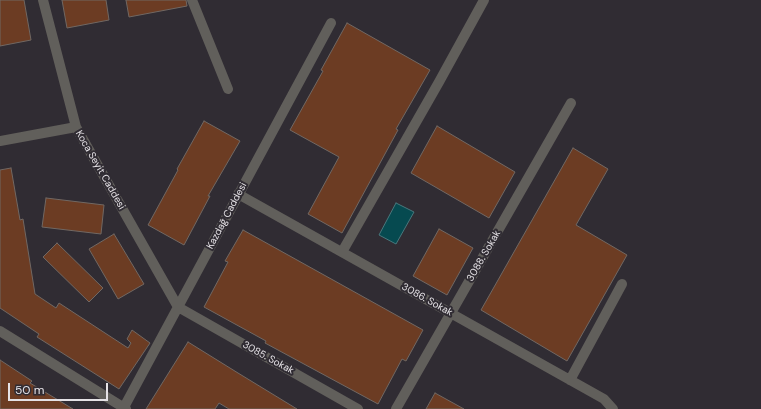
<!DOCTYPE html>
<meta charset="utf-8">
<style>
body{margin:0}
#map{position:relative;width:761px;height:409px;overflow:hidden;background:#302c33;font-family:"DM Sans",sans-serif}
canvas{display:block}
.scale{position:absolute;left:8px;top:383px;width:100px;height:18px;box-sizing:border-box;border:2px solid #e5e2e6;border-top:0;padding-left:5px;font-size:12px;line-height:14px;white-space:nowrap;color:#e5e2e6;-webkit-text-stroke:3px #302c33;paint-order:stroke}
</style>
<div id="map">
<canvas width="761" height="409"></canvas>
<div class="scale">50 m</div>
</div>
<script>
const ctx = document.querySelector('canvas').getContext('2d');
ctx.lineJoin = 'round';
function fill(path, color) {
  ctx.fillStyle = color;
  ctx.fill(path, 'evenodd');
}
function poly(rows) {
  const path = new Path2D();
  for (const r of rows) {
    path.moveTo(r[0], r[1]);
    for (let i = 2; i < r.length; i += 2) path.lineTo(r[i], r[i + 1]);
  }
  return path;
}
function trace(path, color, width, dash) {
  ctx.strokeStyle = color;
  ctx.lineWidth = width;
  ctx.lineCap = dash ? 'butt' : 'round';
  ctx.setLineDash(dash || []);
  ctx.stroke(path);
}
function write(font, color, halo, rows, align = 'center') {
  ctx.font = font + ' "DM Sans",sans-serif';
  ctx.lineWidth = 4;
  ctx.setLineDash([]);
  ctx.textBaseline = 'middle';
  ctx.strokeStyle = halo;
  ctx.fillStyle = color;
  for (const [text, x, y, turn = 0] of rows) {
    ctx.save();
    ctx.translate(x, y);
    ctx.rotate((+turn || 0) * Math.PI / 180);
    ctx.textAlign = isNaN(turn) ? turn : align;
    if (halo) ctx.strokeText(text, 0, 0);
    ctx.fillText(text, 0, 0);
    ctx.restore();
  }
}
const water = poly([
 [396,203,414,212,396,244,379,235,396,203]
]);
const building = poly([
 [0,0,24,0,31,40,0,46,0,0],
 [62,0,106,0,109,20,67,28,62,0],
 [126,0,186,0,187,6,129,17,126,0],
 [347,23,430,70,396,129,398,130,342,233,308,214,339,157,290,130,323,71,321,70,347,23],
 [204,121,240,141,208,196,210,196,184,245,148,225,178,170,177,169,204,121],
 [437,126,515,172,489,218,411,173,437,126],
 [573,148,608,169,576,225,627,255,567,361,481,310,573,148],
 [11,168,20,220,23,219,35,294,56,308,59,303,128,348,131,343,127,339,132,330,150,343,119,389,37,337,39,334,0,308,0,170,11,168],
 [46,198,104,205,101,234,42,227,46,198],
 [439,229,473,248,447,295,413,276,439,229],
 [243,230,423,330,406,361,402,359,378,404,265,343,266,341,204,307,228,262,225,261,243,230],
 [114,234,144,284,118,299,89,249,114,234],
 [57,243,103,288,89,302,43,257,57,243],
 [188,342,238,373,297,409,229,409,219,403,215,409,146,409,188,342],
 [0,360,32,381,30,383,73,409,0,409,0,360],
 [435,393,464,409,426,409,435,393]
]);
const minor = poly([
 [43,0,76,127,178,307,358,409],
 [192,0,228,89],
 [0,141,76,127],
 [238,194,604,399,613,409],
 [342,252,439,82,484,0],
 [0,331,126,409],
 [570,380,622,284],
 [123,409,331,23],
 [396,409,571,103]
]);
const streetNames = [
 ["Koca Seyit Caddesi",100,170,60],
 ["Kazdağ Caddesi",227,216,-62],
 ["3088. Sokak",484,256,-60],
 ["3086. Sokak",427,300,29],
 ["3085. Sokak",268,358,29]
];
fill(water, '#064a50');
trace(water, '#49787d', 1);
fill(building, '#6c3c23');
trace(building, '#716863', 1);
trace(minor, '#615f5b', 10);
write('10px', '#e5e2e6', '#302c33', streetNames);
</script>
